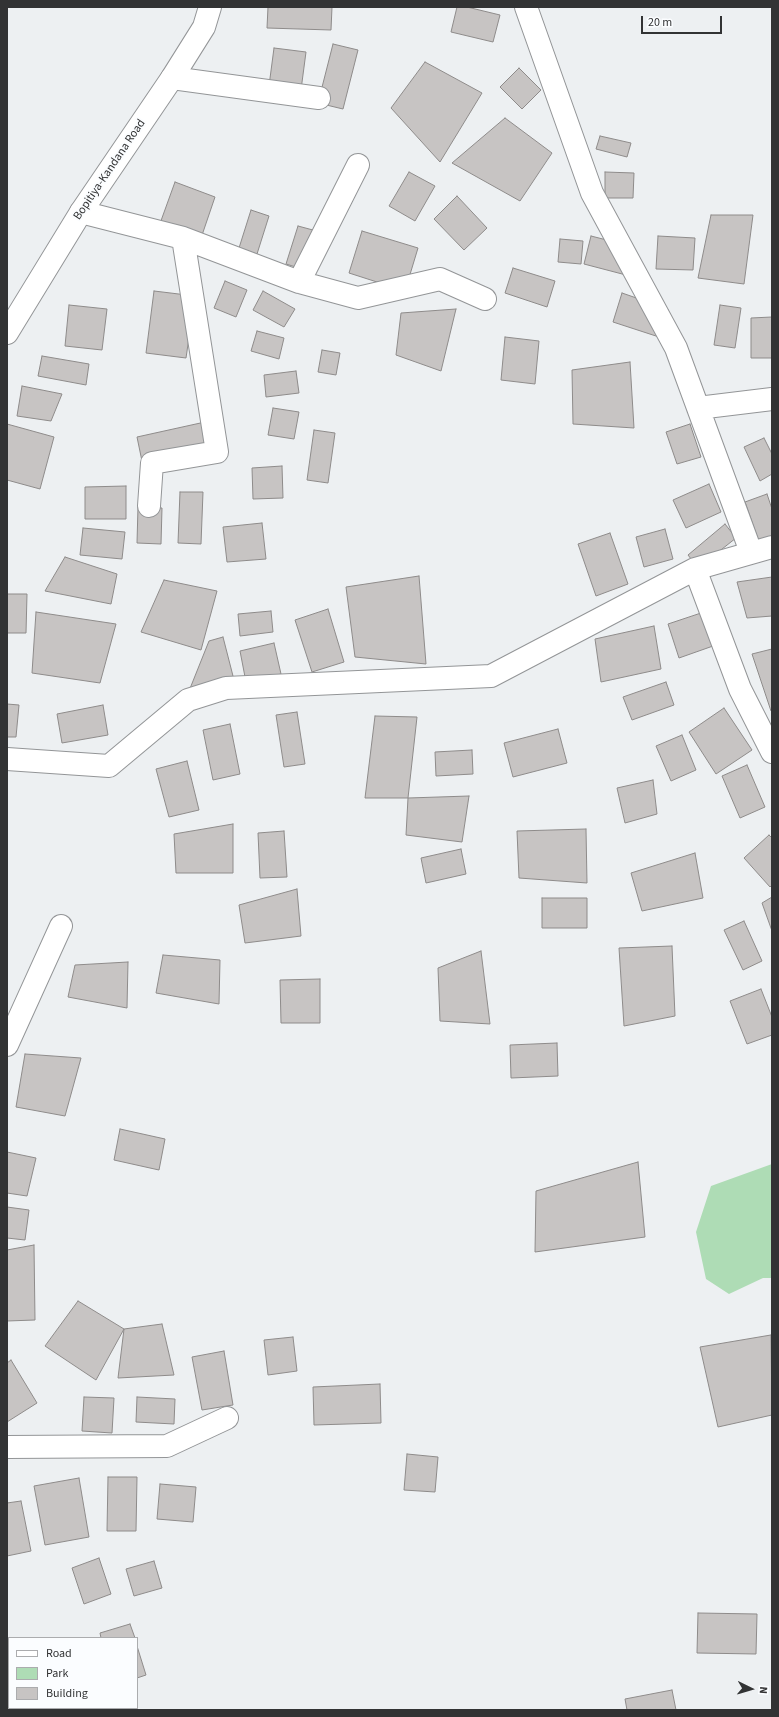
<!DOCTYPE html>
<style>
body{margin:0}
#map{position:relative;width:779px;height:1717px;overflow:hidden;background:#edf0f2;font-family:"Source Sans 3",sans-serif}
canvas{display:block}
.frame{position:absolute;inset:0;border:8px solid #323334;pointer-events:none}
.legend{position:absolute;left:8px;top:1637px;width:130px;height:72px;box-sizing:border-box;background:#fbfdff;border:1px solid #abacae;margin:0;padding:5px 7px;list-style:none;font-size:12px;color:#323334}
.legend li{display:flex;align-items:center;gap:8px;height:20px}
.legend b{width:20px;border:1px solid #abacae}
.north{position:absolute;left:731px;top:1669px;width:40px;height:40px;-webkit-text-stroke:3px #fbfdff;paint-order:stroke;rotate:95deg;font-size:11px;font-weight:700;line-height:16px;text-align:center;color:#323334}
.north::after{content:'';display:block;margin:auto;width:14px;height:18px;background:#323334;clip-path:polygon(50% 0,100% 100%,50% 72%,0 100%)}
.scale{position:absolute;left:641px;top:16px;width:81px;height:18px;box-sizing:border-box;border:2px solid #323334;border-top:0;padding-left:5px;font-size:12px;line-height:14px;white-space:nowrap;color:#323334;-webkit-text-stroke:3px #fbfdff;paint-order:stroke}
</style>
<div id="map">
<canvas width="779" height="1717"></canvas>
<div class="frame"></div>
<ul class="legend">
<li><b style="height:5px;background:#fff"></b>Road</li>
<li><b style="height:11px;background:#aedcb5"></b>Park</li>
<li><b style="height:11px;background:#c7c4c3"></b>Building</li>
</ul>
<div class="north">N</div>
<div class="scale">20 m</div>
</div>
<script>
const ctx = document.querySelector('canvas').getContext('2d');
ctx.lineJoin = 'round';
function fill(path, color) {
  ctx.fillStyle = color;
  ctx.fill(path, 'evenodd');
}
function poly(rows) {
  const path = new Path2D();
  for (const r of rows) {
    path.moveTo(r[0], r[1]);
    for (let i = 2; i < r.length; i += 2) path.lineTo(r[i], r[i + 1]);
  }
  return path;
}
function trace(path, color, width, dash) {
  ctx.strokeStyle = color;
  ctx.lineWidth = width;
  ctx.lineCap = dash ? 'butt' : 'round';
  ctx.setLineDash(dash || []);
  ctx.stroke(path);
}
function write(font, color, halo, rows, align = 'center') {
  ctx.font = font + ' "Source Sans 3",sans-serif';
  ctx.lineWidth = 3.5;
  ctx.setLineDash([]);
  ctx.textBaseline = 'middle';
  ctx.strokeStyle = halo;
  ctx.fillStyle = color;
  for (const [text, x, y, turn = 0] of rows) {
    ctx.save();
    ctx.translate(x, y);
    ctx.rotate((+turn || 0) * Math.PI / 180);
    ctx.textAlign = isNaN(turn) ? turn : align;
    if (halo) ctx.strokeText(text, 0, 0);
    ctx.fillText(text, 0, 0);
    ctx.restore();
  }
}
const green = poly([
 [772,1164,772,1278,763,1278,729,1294,706,1279,696,1232,711,1186]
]);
const building = poly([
 [268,7,332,7,331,30,267,28,268,7],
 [457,7,467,7,500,15,493,42,451,32,457,7],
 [333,44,358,50,343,109,318,103,333,44],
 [274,48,306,52,299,105,267,101,274,48],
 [425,62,482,93,440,162,391,108,425,62],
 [519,68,541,90,522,109,500,87,519,68],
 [505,118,552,153,520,201,452,163,505,118],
 [600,136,631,143,627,157,596,149,600,136],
 [409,172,435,186,415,221,389,206,409,172],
 [605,172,634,173,633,198,605,198,605,172],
 [175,182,215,197,199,244,158,229,175,182],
 [457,196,487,228,464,250,434,219,457,196],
 [251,210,269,216,257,254,239,248,251,210],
 [711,215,753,215,744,284,698,278,711,215],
 [298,226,324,233,312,272,286,264,298,226],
 [362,231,418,248,405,291,349,273,362,231],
 [591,236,634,247,626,275,584,264,591,236],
 [658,236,695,238,693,270,656,269,658,236],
 [560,239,583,241,581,264,558,262,560,239],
 [513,268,555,281,547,307,505,293,513,268],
 [225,281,247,290,236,317,214,308,225,281],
 [154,291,195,296,186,358,146,353,154,291],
 [263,291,295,309,284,327,253,310,263,291],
 [622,293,668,309,659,337,613,322,622,293],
 [69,305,107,309,102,350,65,346,69,305],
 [720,305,741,308,735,348,714,345,720,305],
 [456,309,441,371,396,355,401,313,456,309],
 [772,317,772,358,751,358,751,318,772,317],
 [257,331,284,338,279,359,251,351,257,331],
 [505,337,539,341,535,384,501,380,505,337],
 [322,350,340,353,336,375,318,372,322,350],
 [42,356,89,364,86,385,38,376,42,356],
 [630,362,634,428,573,424,572,370,630,362],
 [296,371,299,393,266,397,264,375,296,371],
 [22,386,62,394,51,421,17,416,22,386],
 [273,408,299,412,294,439,268,435,273,408],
 [205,422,211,451,143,466,137,437,205,422],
 [7,424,54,437,40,489,7,480,7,424],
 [690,424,701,457,677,464,666,432,690,424],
 [314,430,335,433,328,483,307,480,314,430],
 [764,438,772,454,772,474,760,481,744,447,764,438],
 [282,466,283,498,253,499,252,468,282,466],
 [709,484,721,512,686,528,673,500,709,484],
 [126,486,126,519,85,519,85,487,126,486],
 [180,492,203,492,201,544,178,543,180,492],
 [767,494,772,509,772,537,759,542,745,502,767,494],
 [138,507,162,508,161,544,137,543,138,507],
 [262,523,266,559,227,562,223,527,262,523],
 [725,524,736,538,698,568,688,555,725,524],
 [83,528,125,532,122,559,80,555,83,528],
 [665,529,673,559,644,567,636,537,665,529],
 [610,533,628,584,596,596,578,544,610,533],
 [65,557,117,574,111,604,45,591,65,557],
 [419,576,426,664,355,657,346,587,419,576],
 [772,577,772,616,747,618,737,582,772,577],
 [164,580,217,591,201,650,141,632,164,580],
 [7,594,27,594,26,633,7,633,7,594],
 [328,609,344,662,312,672,295,620,328,609],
 [271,611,273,632,240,636,238,614,271,611],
 [36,612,116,624,100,683,32,673,36,612],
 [701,613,713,646,679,658,668,624,701,613],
 [654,626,661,669,601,682,595,639,654,626],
 [223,637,233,676,189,691,209,641,223,637],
 [274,643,281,674,246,682,240,651,274,643],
 [772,649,772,711,771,711,752,654,772,649],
 [666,682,674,705,632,720,623,697,666,682],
 [7,704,19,705,16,737,7,737,7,704],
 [103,705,108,735,62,743,57,714,103,705],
 [724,708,752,750,716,774,689,732,724,708],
 [297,712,305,764,284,767,276,715,297,712],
 [375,716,417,717,408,798,365,798,375,716],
 [230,724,240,774,213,780,203,730,230,724],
 [558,729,567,763,513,777,504,743,558,729],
 [682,735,696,770,671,781,656,746,682,735],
 [472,750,473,774,436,776,435,752,472,750],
 [187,761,199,810,169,817,156,769,187,761],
 [747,765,765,807,740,818,722,776,747,765],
 [653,780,657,814,625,823,617,788,653,780],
 [469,796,462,842,406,835,408,798,469,796],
 [233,824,233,873,176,873,174,834,233,824],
 [586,829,587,883,519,878,517,831,586,829],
 [284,831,287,877,260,878,258,833,284,831],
 [769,835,772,838,772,885,770,887,744,858,769,835],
 [461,849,466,874,426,883,421,858,461,849],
 [695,853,703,898,642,911,631,873,695,853],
 [297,889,301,936,245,943,239,905,297,889],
 [772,897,772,931,762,903,772,897],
 [542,898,587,898,587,928,542,928,542,898],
 [744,921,762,961,743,970,724,930,744,921],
 [672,946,675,1016,624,1026,619,948,672,946],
 [481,951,490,1024,440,1021,438,968,481,951],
 [163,955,220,960,219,1004,156,993,163,955],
 [128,962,127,1008,68,997,75,965,128,962],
 [320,979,320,1023,281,1023,280,980,320,979],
 [761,989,772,1017,772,1035,747,1044,730,1001,761,989],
 [557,1043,558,1076,511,1078,510,1045,557,1043],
 [25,1054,81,1058,65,1116,16,1107,25,1054],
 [120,1129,165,1139,159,1170,114,1160,120,1129],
 [7,1152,36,1158,27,1196,7,1193,7,1152],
 [638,1162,645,1237,535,1252,536,1191,638,1162],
 [7,1207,29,1210,25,1240,7,1238,7,1207],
 [34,1245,35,1320,7,1321,7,1250,34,1245],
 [78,1301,124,1329,96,1380,45,1346,78,1301],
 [162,1324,174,1375,118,1378,124,1329,162,1324],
 [771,1335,772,1415,718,1427,700,1347,771,1335],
 [293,1337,297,1371,268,1375,264,1340,293,1337],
 [224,1351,233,1405,202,1410,192,1357,224,1351],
 [11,1360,37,1403,7,1422,7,1363,11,1360],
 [380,1384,381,1423,314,1425,313,1387,380,1384],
 [84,1397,114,1398,112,1433,82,1431,84,1397],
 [137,1397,175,1399,174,1424,136,1422,137,1397],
 [407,1454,438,1457,435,1492,404,1490,407,1454],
 [108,1477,137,1477,136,1531,107,1531,108,1477],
 [79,1478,89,1537,45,1545,34,1486,79,1478],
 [160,1484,196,1487,193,1522,157,1519,160,1484],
 [21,1501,31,1551,7,1556,7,1503,21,1501],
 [99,1558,111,1594,84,1604,72,1568,99,1558],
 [154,1561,162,1588,134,1596,126,1569,154,1561],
 [698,1613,757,1614,756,1654,697,1653,698,1613],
 [130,1624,135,1638,101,1638,100,1633,130,1624],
 [137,1646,146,1675,137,1678,137,1646],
 [672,1690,676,1710,627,1710,625,1699,672,1690]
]);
const street = poly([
 [526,7,592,193,676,348,751,552],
 [172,78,319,98],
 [81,212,183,238,299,282,358,298,440,279,485,299],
 [299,282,358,165],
 [698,408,772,399],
 [149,506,152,463,217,452,183,238],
 [695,569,740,689,772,752],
 [7,759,109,766,188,700,226,688,491,676,695,569,772,547],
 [7,1045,61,926],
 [7,1447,167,1446,227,1418]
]);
const secondary = poly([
 [7,333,81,212,172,78,204,27,210,7]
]);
const streetNames = [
 ["Bopitiya-Kandana Road",110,170,-56]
];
fill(green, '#aedcb5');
fill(building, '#c7c4c3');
trace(building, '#8e8b8a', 1);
trace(street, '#939597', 24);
trace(secondary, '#939597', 24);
trace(street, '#fff', 22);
trace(secondary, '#fff', 22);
write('12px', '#323334', '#fbfdff', streetNames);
</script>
